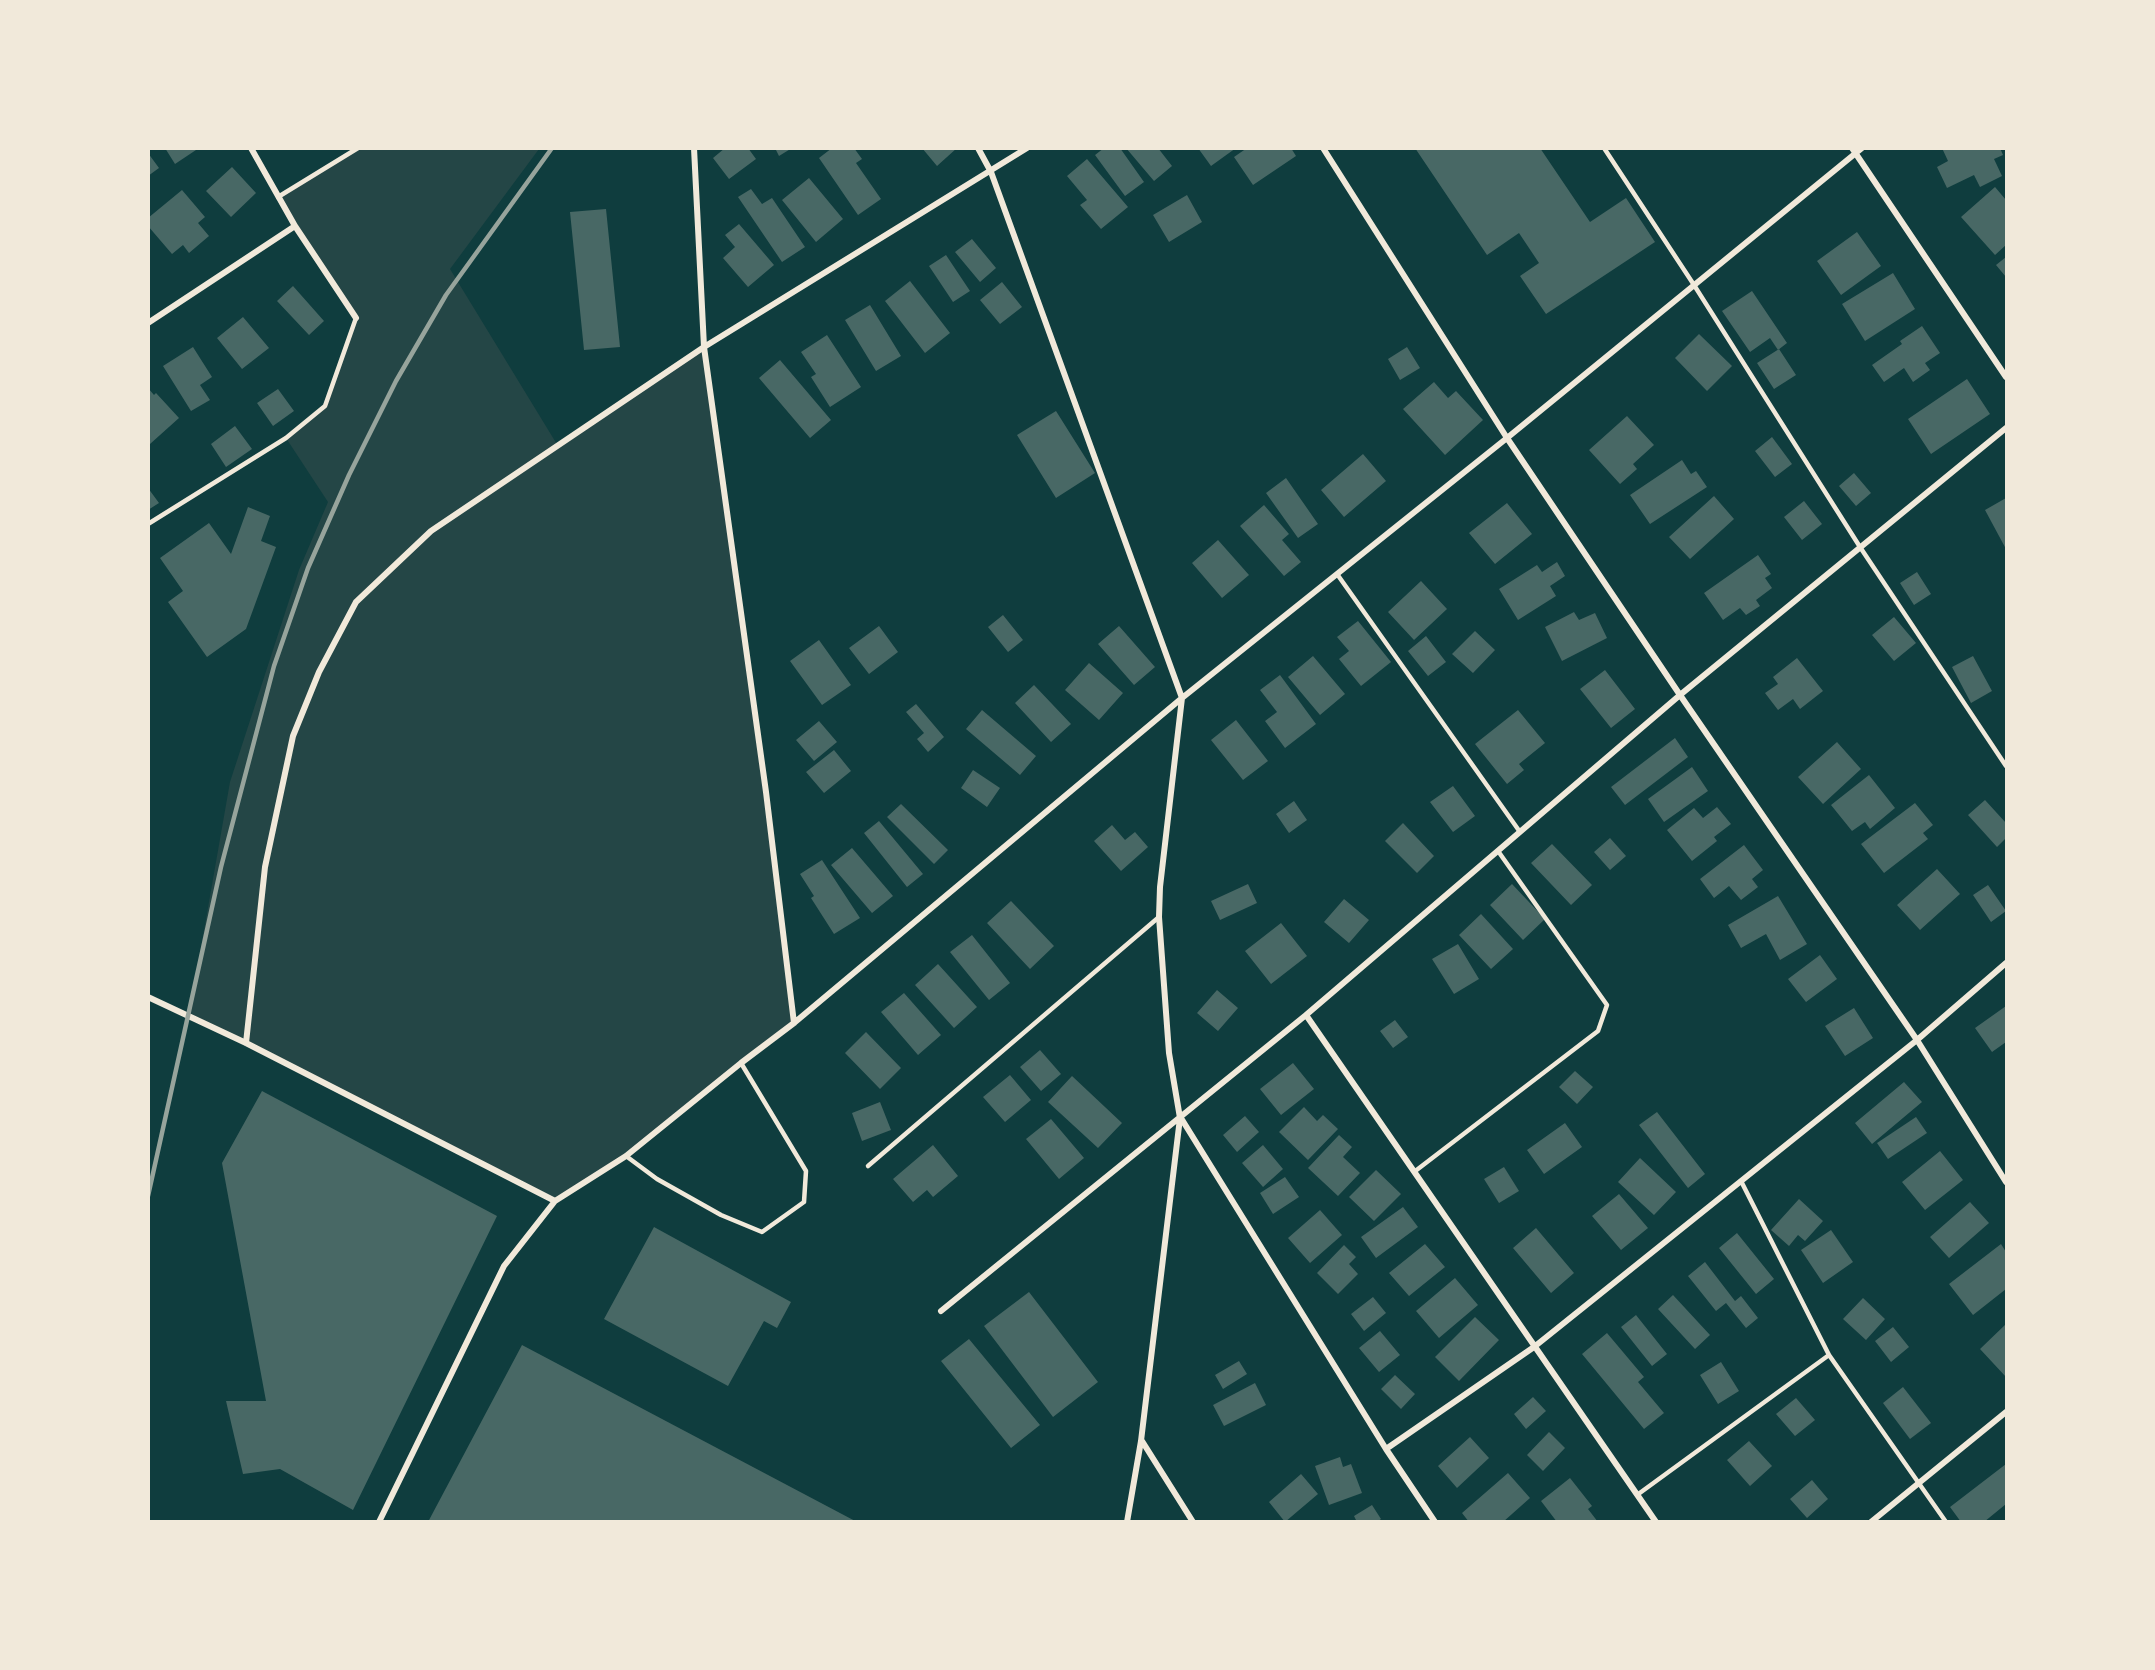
<!DOCTYPE html>
<style>
body{margin:0}
#map{position:relative;width:2155px;height:1670px;overflow:hidden;background:#0f3d3e;font-family:"Open Sans",sans-serif}
canvas{display:block}
.frame{position:absolute;inset:0;border:150px solid #f1e9da;pointer-events:none}
</style>
<div id="map">
<canvas width="2155" height="1670"></canvas>
<div class="frame"></div>
</div>
<script>
const ctx = document.querySelector('canvas').getContext('2d');
ctx.lineJoin = 'round';
function fill(path, color) {
  ctx.fillStyle = color;
  ctx.fill(path, 'evenodd');
}
function poly(rows) {
  const path = new Path2D();
  for (const r of rows) {
    path.moveTo(r[0], r[1]);
    for (let i = 2; i < r.length; i += 2) path.lineTo(r[i], r[i + 1]);
  }
  return path;
}
function trace(path, color, width, dash) {
  ctx.strokeStyle = color;
  ctx.lineWidth = width;
  ctx.lineCap = dash ? 'butt' : 'round';
  ctx.setLineDash(dash || []);
  ctx.stroke(path);
}
const green = poly([
 [358,149,539,149,450,269,558,446,704,347,794,1023,626,1156,555,1201,189,1016,230,782,299,570,328,502,286,438,325,406,355,318,278,197]
]);
const building = poly([
 [165,148,199,148,175,164],
 [725,148,748,148,756,159,729,179,713,158],
 [775,148,792,148,779,156],
 [832,148,854,148,862,159,856,163,881,199,858,215,819,158],
 [922,148,957,148,937,166],
 [1104,148,1120,148,1144,182,1125,196,1095,155],
 [1126,148,1158,148,1172,166,1154,181],
 [1198,148,1236,148,1211,166],
 [1247,148,1291,148,1296,156,1253,185,1234,157],
 [1415,148,1540,148,1590,222,1626,198,1655,242,1546,314,1520,276,1539,263,1519,233,1487,255],
 [1942,148,2000,148,2003,155,1994,159,2002,176,1980,187,1974,175,1947,188,1937,167,1948,161],
 [148,153,159,168,148,176],
 [1087,159,1128,207,1101,229,1080,205,1087,200,1067,176],
 [232,167,256,193,231,217,206,191],
 [809,178,843,219,816,242,782,200],
 [1995,187,2006,200,2006,245,1995,255,1961,217],
 [751,189,762,204,772,198,805,247,782,262,738,197],
 [182,190,205,217,198,223,209,236,189,253,183,245,172,254,148,226,148,218],
 [1187,195,1202,222,1169,242,1153,215],
 [606,209,620,347,584,350,570,212],
 [739,224,774,265,748,287,723,258,735,247,725,235],
 [1857,232,1881,266,1841,295,1817,261],
 [972,239,996,268,980,282,955,252],
 [946,255,970,291,953,302,929,266],
 [2006,257,2006,277,1996,265],
 [1893,273,1915,309,1865,341,1842,304],
 [910,281,950,333,925,353,885,301],
 [1002,282,1022,307,1000,324,980,300],
 [293,286,324,321,309,335,277,301],
 [1752,291,1787,343,1778,350,1770,338,1750,352,1722,311],
 [870,305,901,356,876,371,845,320],
 [243,317,269,348,242,369,217,338],
 [1922,326,1940,353,1925,363,1930,370,1913,382,1904,368,1884,382,1872,365,1902,344,1900,341],
 [1699,334,1732,366,1707,391,1675,358],
 [827,335,861,387,830,407,811,377,816,374,801,352],
 [193,347,212,377,200,385,210,400,191,411,163,366],
 [1407,347,1420,368,1400,380,1388,359],
 [1779,349,1796,375,1774,389,1757,363],
 [780,360,831,420,810,438,759,378],
 [1967,379,1990,414,1931,454,1908,419],
 [1434,382,1448,398,1456,391,1483,420,1445,455,1403,409],
 [148,388,154,395,156,393,179,418,150,444],
 [278,389,294,411,273,426,257,403],
 [1056,411,1095,473,1056,498,1017,435],
 [1627,416,1654,445,1633,464,1637,469,1620,484,1589,450],
 [235,426,252,449,226,467,211,444],
 [1772,437,1792,464,1775,477,1755,451],
 [1363,454,1386,481,1344,517,1321,490],
 [1682,460,1691,474,1696,471,1707,487,1650,524,1630,495],
 [1854,473,1871,493,1856,506,1839,486],
 [1286,478,1318,524,1298,538,1266,493],
 [148,488,159,503,148,510],
 [1714,496,1734,519,1690,559,1669,537],
 [2006,498,2006,549,1985,510],
 [1804,501,1822,524,1802,540,1784,517],
 [1507,503,1532,534,1495,564,1469,533],
 [1264,505,1289,534,1282,540,1301,562,1284,576,1240,526],
 [248,507,270,516,261,541,276,547,246,629,207,657,168,602,183,591,160,558,209,523,231,554],
 [1218,540,1249,575,1222,598,1192,563],
 [1758,555,1771,574,1765,578,1772,588,1756,600,1760,606,1746,615,1740,608,1723,620,1704,593],
 [1557,562,1565,576,1550,586,1556,596,1518,620,1499,589,1537,565,1542,572],
 [1917,572,1931,594,1914,605,1900,583],
 [1421,581,1447,609,1414,640,1388,612],
 [1574,612,1579,620,1595,613,1607,638,1562,661,1545,627],
 [1003,615,1023,640,1008,652,988,627],
 [1894,617,1916,643,1894,661,1872,635],
 [1358,621,1391,662,1361,686,1339,659,1349,651,1337,637],
 [879,626,898,652,869,674,849,648],
 [1119,626,1155,667,1134,685,1098,644],
 [1475,631,1495,650,1473,673,1452,654],
 [1426,636,1446,662,1428,676,1408,651],
 [819,640,851,685,822,705,790,661],
 [1313,656,1345,694,1320,715,1288,677],
 [1973,656,1992,691,1971,703,1952,667],
 [1797,658,1823,691,1800,709,1793,699,1778,710,1765,693,1778,684,1773,677],
 [1089,663,1123,693,1099,720,1065,690],
 [1605,670,1635,709,1611,728,1580,689],
 [1280,675,1316,724,1285,748,1265,721,1277,712,1260,690],
 [1034,685,1071,724,1051,742,1015,703],
 [916,704,944,737,928,752,917,739,924,733,906,712],
 [982,710,1036,756,1020,775,966,729],
 [1518,710,1545,743,1519,764,1524,770,1507,784,1475,744],
 [1236,720,1268,761,1243,780,1211,740],
 [819,721,837,742,814,761,796,740],
 [1675,738,1688,757,1625,805,1611,787],
 [1837,742,1861,769,1823,804,1798,777],
 [834,750,851,771,824,793,806,772],
 [1692,767,1708,791,1664,822,1648,799],
 [973,770,1000,788,987,807,961,788],
 [1869,775,1895,808,1870,829,1865,822,1852,831,1831,805],
 [1453,786,1475,816,1453,832,1430,802],
 [1985,800,2006,823,2006,838,1997,847,1968,815],
 [1294,801,1307,820,1289,833,1276,814],
 [1915,803,1933,825,1923,833,1928,839,1884,873,1861,844],
 [901,804,948,850,934,864,887,817],
 [1717,807,1731,824,1714,837,1717,841,1692,861,1667,830,1694,808,1703,818],
 [879,821,923,874,907,887,864,833],
 [1403,823,1434,856,1417,873,1385,841],
 [1112,825,1125,840,1135,832,1148,847,1121,871,1094,841],
 [1610,838,1626,856,1610,870,1594,852],
 [1552,844,1592,885,1571,905,1531,863],
 [1744,845,1763,870,1752,879,1758,887,1741,900,1729,886,1714,898,1700,879],
 [852,848,893,896,872,913,831,865],
 [822,860,860,918,834,934,811,898,814,896,800,874],
 [1937,869,1960,894,1920,930,1897,905],
 [1248,884,1257,903,1220,920,1211,901],
 [1512,884,1545,919,1523,940,1490,905],
 [1988,885,2006,911,1991,922,1973,895],
 [1778,896,1807,944,1780,960,1766,934,1741,948,1728,925],
 [1344,899,1369,920,1349,943,1324,922],
 [1011,901,1054,946,1030,969,987,923],
 [1481,914,1513,949,1491,969,1459,935],
 [1281,923,1307,956,1271,984,1245,951],
 [972,935,1010,983,989,1000,950,952],
 [1458,944,1479,979,1454,994,1432,959],
 [1820,955,1837,979,1806,1002,1788,979],
 [938,964,977,1007,954,1028,915,985],
 [1217,990,1238,1008,1218,1031,1197,1013],
 [904,993,941,1035,918,1055,881,1012],
 [2006,1006,2006,1042,1992,1052,1975,1028],
 [1854,1008,1873,1038,1845,1056,1825,1026],
 [1395,1020,1408,1037,1393,1048,1380,1031],
 [866,1032,901,1068,880,1089,845,1053],
 [1040,1050,1061,1074,1041,1091,1020,1067],
 [1293,1063,1314,1089,1281,1115,1260,1089],
 [1575,1071,1593,1087,1577,1104,1559,1087],
 [1010,1075,1031,1100,1005,1122,983,1097],
 [1072,1076,1122,1123,1098,1148,1048,1102],
 [1904,1082,1922,1102,1872,1144,1855,1123],
 [262,1091,497,1216,353,1510,280,1469,243,1474,226,1401,266,1401,222,1163],
 [880,1102,891,1130,862,1141,852,1113],
 [1304,1107,1317,1121,1323,1115,1338,1129,1308,1160,1279,1132],
 [1657,1112,1705,1174,1688,1188,1639,1125],
 [1245,1116,1259,1132,1237,1152,1223,1135],
 [1916,1117,1927,1133,1888,1159,1877,1143],
 [1051,1119,1084,1158,1059,1179,1026,1139],
 [1565,1123,1582,1147,1544,1174,1527,1150],
 [1339,1135,1352,1147,1343,1157,1360,1173,1338,1196,1308,1168],
 [933,1145,958,1176,933,1197,927,1190,913,1202,893,1179],
 [1263,1145,1283,1169,1263,1187,1242,1163],
 [1940,1151,1963,1180,1925,1210,1902,1182],
 [1640,1158,1676,1192,1654,1215,1618,1182],
 [1504,1167,1519,1191,1499,1203,1484,1179],
 [1376,1170,1401,1194,1374,1221,1349,1197],
 [1285,1177,1299,1197,1273,1214,1260,1193],
 [1619,1194,1648,1228,1621,1250,1592,1216],
 [1799,1199,1823,1221,1805,1241,1798,1235,1789,1246,1771,1230],
 [1970,1202,1989,1223,1949,1258,1930,1237],
 [1403,1207,1418,1227,1376,1258,1361,1237],
 [1320,1210,1342,1235,1310,1263,1288,1238],
 [654,1227,791,1302,777,1328,764,1321,728,1386,604,1319],
 [1536,1228,1574,1273,1551,1293,1513,1248],
 [1831,1230,1853,1262,1823,1283,1801,1250],
 [1737,1233,1774,1279,1756,1294,1719,1248],
 [1425,1244,1445,1267,1409,1296,1389,1273],
 [2001,1244,2006,1252,2006,1289,1973,1315,1949,1284],
 [1344,1245,1356,1257,1349,1264,1358,1274,1338,1294,1317,1273],
 [1705,1262,1735,1301,1741,1296,1758,1318,1746,1328,1726,1303,1716,1311,1688,1276],
 [1455,1278,1478,1305,1439,1338,1416,1311],
 [1029,1292,1098,1382,1053,1417,984,1326],
 [1673,1295,1710,1335,1695,1349,1658,1309],
 [1373,1297,1386,1313,1364,1331,1351,1314],
 [1863,1298,1885,1319,1866,1340,1843,1319],
 [1636,1315,1667,1354,1652,1366,1621,1327],
 [1475,1317,1499,1340,1459,1381,1435,1357],
 [2006,1324,2006,1377,1980,1349],
 [1893,1327,1909,1347,1891,1362,1875,1341],
 [1380,1331,1400,1355,1379,1372,1359,1348],
 [1607,1333,1644,1377,1638,1382,1664,1413,1644,1429,1582,1354],
 [969,1339,1040,1425,1011,1448,941,1361],
 [522,1345,857,1522,428,1522],
 [1239,1361,1247,1374,1223,1389,1215,1375],
 [1721,1362,1739,1391,1718,1404,1700,1375],
 [1395,1375,1415,1394,1401,1409,1381,1389],
 [1255,1383,1266,1405,1224,1426,1213,1405],
 [1903,1387,1931,1423,1910,1439,1883,1403],
 [1533,1397,1546,1411,1526,1429,1514,1414],
 [1796,1398,1815,1420,1795,1436,1776,1414],
 [1549,1432,1565,1448,1543,1471,1527,1455],
 [1470,1437,1489,1458,1457,1488,1438,1466],
 [1749,1441,1772,1466,1750,1486,1727,1460],
 [1340,1457,1343,1467,1351,1464,1362,1493,1329,1505,1315,1466],
 [2006,1464,2006,1504,1984,1522,1961,1522,1950,1507],
 [1508,1473,1530,1498,1503,1522,1469,1522,1462,1513],
 [1301,1474,1318,1494,1285,1522,1269,1502],
 [1570,1478,1592,1506,1588,1509,1598,1522,1557,1522,1541,1501],
 [1812,1480,1828,1499,1807,1518,1790,1499],
 [1372,1505,1381,1519,1377,1522,1357,1522,1354,1516]
]);
const service = poly([
 [1604,148,1694,285,1860,547,2006,766],
 [278,197,358,148],
 [148,524,286,438,325,406,356,318],
 [1337,574,1520,832],
 [626,1156,657,1179,721,1215,762,1232,804,1202,806,1171,741,1063],
 [868,1166,1159,917],
 [1414,1172,1598,1031,1607,1005,1498,851],
 [1829,1355,1946,1522],
 [1637,1495,1829,1355,1741,1181]
]);
const minor = poly([
 [251,148,295,226,356,318],
 [694,148,704,347,766,792,794,1023],
 [978,148,991,172,1182,698,1160,887,1159,917,1169,1053,1180,1118,1141,1441,1127,1522],
 [1323,148,1507,438,1680,695,1917,1040,2006,1182],
 [1852,148,2006,377],
 [148,323,295,226],
 [148,997,246,1043,555,1201],
 [1306,1015,1656,1522],
 [246,1043,265,867,293,736,319,672,356,602,431,531,704,347,1027,148],
 [1181,1118,1386,1449,1435,1522],
 [941,1311,1306,1015,1680,695,2006,428],
 [1142,1441,1193,1522],
 [1386,1449,1534,1347,1917,1040,2006,963],
 [379,1522,504,1266,555,1201,626,1156,741,1063,794,1023,1182,698,1507,438,1862,148],
 [1871,1522,2006,1412]
]);
const rail = poly([
 [148,1196,221,867,274,666,308,568,349,475,396,381,446,295,552,148]
]);
fill(green, '#244646');
fill(building, '#486865');
trace(service, '#f1e9da', 4.5);
trace(minor, '#f1e9da', 6);
trace(rail, '#97a49c', 4.5);
</script>
